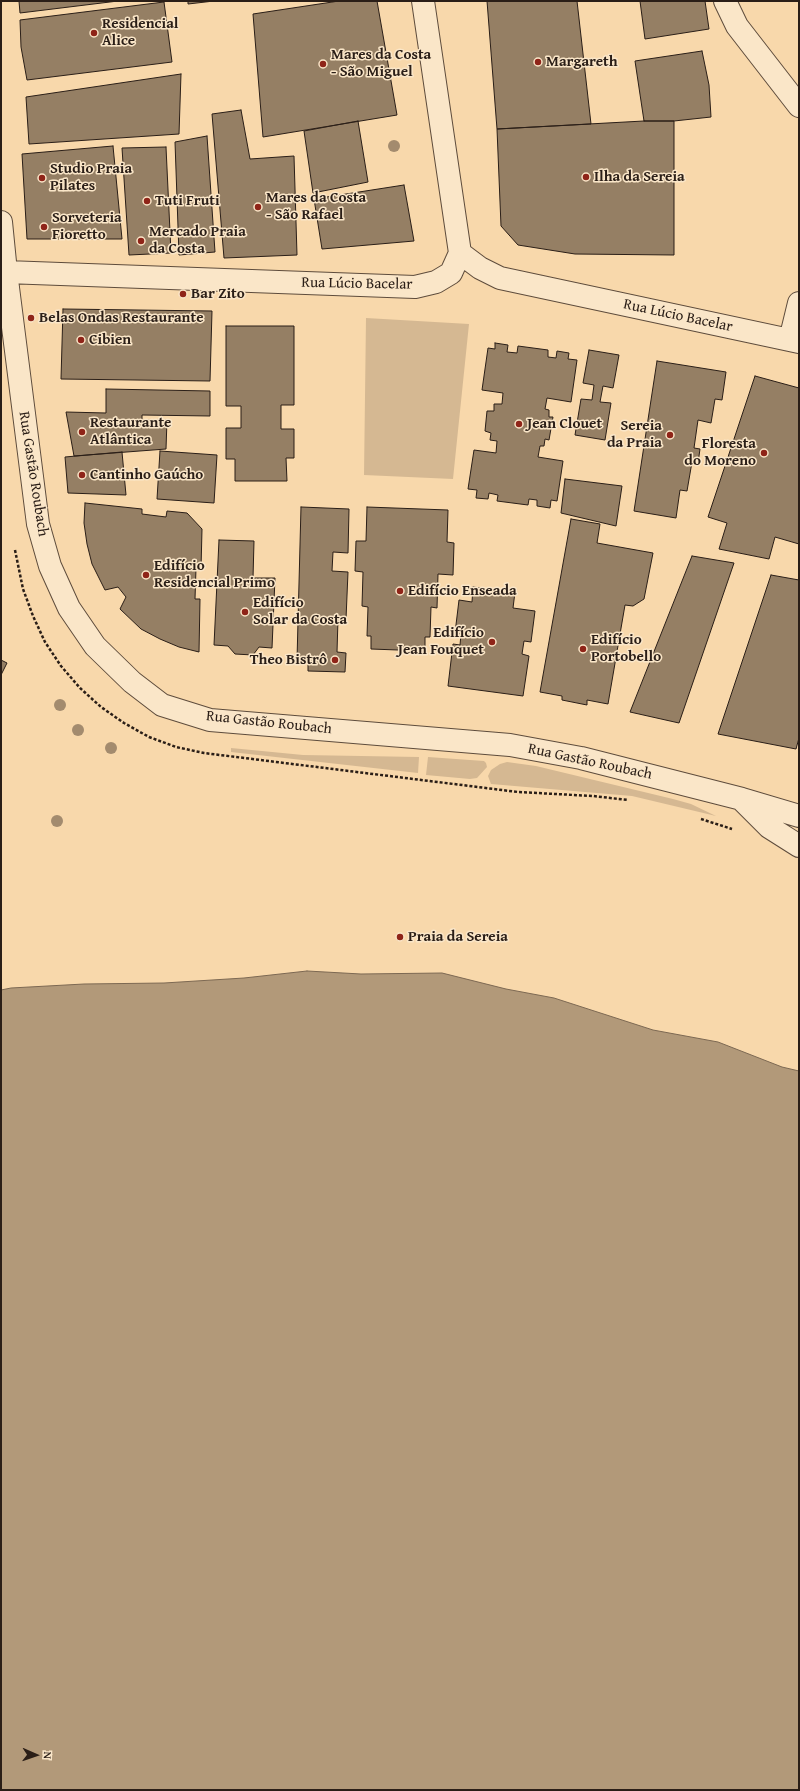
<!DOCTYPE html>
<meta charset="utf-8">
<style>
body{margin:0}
#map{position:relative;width:800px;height:1791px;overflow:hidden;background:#f8d8ab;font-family:"Gentium Book Plus",serif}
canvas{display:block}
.frame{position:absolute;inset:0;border:2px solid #2a1e17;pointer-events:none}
.north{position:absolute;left:16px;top:1735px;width:40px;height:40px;-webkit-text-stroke:3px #fae6c8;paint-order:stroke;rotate:92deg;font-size:11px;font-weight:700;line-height:16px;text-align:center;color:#2a1e17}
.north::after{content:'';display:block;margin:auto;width:14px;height:18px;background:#2a1e17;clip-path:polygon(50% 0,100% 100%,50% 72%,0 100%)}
</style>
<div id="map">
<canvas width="800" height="1791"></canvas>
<div class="frame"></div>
<div class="north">N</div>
</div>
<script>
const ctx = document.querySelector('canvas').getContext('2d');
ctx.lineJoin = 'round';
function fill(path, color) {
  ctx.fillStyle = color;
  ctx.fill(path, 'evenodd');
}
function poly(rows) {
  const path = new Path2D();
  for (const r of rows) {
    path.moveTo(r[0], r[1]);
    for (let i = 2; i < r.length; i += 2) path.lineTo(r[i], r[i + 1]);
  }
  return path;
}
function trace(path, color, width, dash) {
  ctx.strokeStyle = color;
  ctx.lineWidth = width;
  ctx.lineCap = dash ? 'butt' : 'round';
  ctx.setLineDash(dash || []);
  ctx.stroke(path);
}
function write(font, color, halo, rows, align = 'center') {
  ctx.font = font + ' "Gentium Book Plus",serif';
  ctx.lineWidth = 3;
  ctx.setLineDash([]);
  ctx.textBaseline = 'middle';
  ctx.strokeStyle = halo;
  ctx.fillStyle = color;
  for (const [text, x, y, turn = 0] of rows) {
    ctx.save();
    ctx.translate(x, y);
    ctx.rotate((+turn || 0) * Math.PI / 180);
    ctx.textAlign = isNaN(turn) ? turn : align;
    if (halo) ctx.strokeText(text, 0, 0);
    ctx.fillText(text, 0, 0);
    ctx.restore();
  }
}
const green = poly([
 [366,318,469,324,453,479,364,475],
 [231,748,303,755,419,757,418,773,231,752],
 [428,757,484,761,486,763,487,767,477,778,470,779,426,775],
 [507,762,536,766,673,799,691,804,716,816,632,796,491,784,488,776,491,770,500,764]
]);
const water = poly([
 [307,971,361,974,442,973,506,989,554,998,653,1030,718,1042,782,1067,799,1071,799,1790,1,1790,1,990,11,988,84,984,164,983,244,978,307,971]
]);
const building = poly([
 [19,1,118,1,20,13,19,1],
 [188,1,214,1,188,4,188,1],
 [339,1,377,1,397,115,263,137,253,14,339,1],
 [487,1,577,1,591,124,497,129,487,1],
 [640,1,705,1,709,29,645,39,640,1],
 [164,2,172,62,27,80,21,47,20,20,164,2],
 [702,51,709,85,711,117,674,121,644,121,635,61,702,51],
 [181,74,179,134,29,144,26,97,181,74],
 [241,110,250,159,294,156,297,255,224,258,212,114,241,110],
 [358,121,368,182,313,193,304,131,358,121],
 [644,121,674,121,674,255,575,254,518,245,501,226,497,129,644,121],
 [207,136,215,252,179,255,175,142,207,136],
 [113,146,122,239,27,239,22,154,113,146],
 [166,147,171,253,129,255,122,148,166,147],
 [404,185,414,241,322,249,314,199,404,185],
 [63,309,212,311,210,381,61,379,63,309],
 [226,326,294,326,294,405,281,405,281,429,294,429,294,458,286,458,287,481,235,481,235,459,226,459,226,428,241,428,241,406,226,406,226,326],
 [495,343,508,345,507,352,517,353,518,346,548,350,548,357,556,358,557,351,569,353,568,359,577,360,571,402,547,398,545,409,549,410,549,417,553,417,549,440,545,439,544,446,540,446,538,457,563,461,557,501,551,500,550,508,537,506,537,500,529,499,528,505,497,501,498,495,489,493,488,499,476,498,477,490,468,489,474,450,496,453,497,441,490,440,491,433,485,431,487,411,494,411,494,404,502,404,503,393,482,390,488,348,495,349,495,343],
 [589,350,619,355,613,388,603,386,600,402,611,403,605,440,575,435,581,399,592,400,594,385,583,383,589,350],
 [657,361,726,372,722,400,715,399,711,423,698,420,694,448,700,449,698,463,692,462,687,491,680,490,676,518,634,511,657,361],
 [755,376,799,388,799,544,775,537,769,559,719,549,727,523,708,517,755,376],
 [106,389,210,391,210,416,142,415,142,420,167,420,166,449,74,456,66,412,106,413,106,389],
 [160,451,217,455,214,503,157,499,160,451],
 [122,452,126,495,68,493,65,457,122,452],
 [565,479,622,486,616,526,561,513,565,479],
 [85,503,142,509,142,514,166,517,167,511,187,513,202,529,201,569,196,568,195,599,200,599,199,652,179,647,160,639,141,629,120,609,126,597,118,587,105,590,92,564,87,544,84,523,85,503],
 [301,507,349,509,348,553,333,552,332,571,348,572,346,619,338,619,337,652,346,653,345,672,308,671,308,660,297,660,301,507],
 [367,507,448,510,447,542,454,543,453,575,438,574,437,608,431,607,430,637,425,637,425,651,371,649,371,636,367,636,368,607,362,606,363,572,355,571,356,541,366,541,367,507],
 [571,519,600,524,597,543,653,553,644,599,633,606,625,605,608,704,587,700,587,705,562,700,562,696,540,692,571,519],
 [219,540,254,541,253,578,275,578,272,648,259,647,253,655,235,654,228,646,214,645,219,540],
 [692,556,734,563,679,723,630,712,692,556],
 [771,575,799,580,799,738,796,749,718,734,771,575],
 [473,587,515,592,513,608,535,611,531,642,524,641,522,654,529,656,523,696,448,686,453,644,460,645,461,634,455,633,459,600,472,602,473,587],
 [1,660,7,663,1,675,1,660]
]);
const path = poly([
 [15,550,23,589,33,616,45,642,61,666,80,688,101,707,124,723,149,737,176,747,204,753,518,792,593,796,628,800],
 [701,819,732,829]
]);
const minor = poly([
 [423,1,460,253],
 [725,1,737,26,799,106],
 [1,222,6,272,38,524,50,566,69,608,95,646,132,682,162,705,210,720,510,745,581,758,742,799,799,816],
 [460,253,480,268,500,278,799,342],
 [6,272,415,287,436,282,451,273,460,253],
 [790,340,799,303],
 [742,800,769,827,799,846]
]);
const trees = [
 [394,146],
 [60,705],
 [78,730],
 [111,748],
 [57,821]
];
const markers = [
 [94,33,4,"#8f2418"],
 [538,62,4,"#8f2418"],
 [323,64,4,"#8f2418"],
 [586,177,4,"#8f2418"],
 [42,178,4,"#8f2418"],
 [147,201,4,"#8f2418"],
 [258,207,4,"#8f2418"],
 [44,227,4,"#8f2418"],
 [141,241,4,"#8f2418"],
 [183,294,4,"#8f2418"],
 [31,318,4,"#8f2418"],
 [81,340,4,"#8f2418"],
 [519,424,4,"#8f2418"],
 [82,432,4,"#8f2418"],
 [670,435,4,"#8f2418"],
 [764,453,4,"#8f2418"],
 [82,475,4,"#8f2418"],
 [146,575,4,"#8f2418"],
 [400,591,4,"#8f2418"],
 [245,612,4,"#8f2418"],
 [492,642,4,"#8f2418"],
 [583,649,4,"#8f2418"],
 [335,660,4,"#8f2418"],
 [400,937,4,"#8f2418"]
];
const poiNames = [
 ["Residencial",102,24],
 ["Alice",102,41],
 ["Mares da Costa",331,55],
 ["- São Miguel",331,72],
 ["Margareth",546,62],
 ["Studio Praia",50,169],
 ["Pilates",50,186],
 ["Ilha da Sereia",594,177],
 ["Mares da Costa",266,198],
 ["- São Rafael",266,215],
 ["Tuti Fruti",155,201],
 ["Sorveteria",52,218],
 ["Fioretto",52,235],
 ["Mercado Praia",149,232],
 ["da Costa",149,249],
 ["Bar Zito",191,294],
 ["Belas Ondas Restaurante",39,318],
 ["Cibien",89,340],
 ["Restaurante",90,423],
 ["Atlântica",90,440],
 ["Jean Clouet",527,424],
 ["Sereia",662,426,"right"],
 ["da Praia",662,443,"right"],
 ["Floresta",756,444,"right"],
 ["do Moreno",756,461,"right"],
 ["Cantinho Gaúcho",90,475],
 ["Edifício",154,566],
 ["Residencial Primo",154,583],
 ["Edifício Enseada",408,591],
 ["Edifício",253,603],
 ["Solar da Costa",253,620],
 ["Edifício",484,633,"right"],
 ["Jean Fouquet",484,650,"right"],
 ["Edifício",591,640],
 ["Portobello",591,657],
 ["Theo Bistrô",327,660,"right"],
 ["Praia da Sereia",408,937]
];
const streetNames = [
 ["Rua Lúcio Bacelar",357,284,1],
 ["Rua Lúcio Bacelar",678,316,12],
 ["Rua Gastão Roubach",33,474,81],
 ["Rua Gastão Roubach",269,723,6],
 ["Rua Gastão Roubach",590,762,12]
];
fill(green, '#d5b892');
fill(water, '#b29979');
trace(water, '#7c6852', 1);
fill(building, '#957f64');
trace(building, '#2a1e17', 1);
trace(minor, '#5e4c3c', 24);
trace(path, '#2a1e17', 2.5, [3, 2]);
trace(minor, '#fae6c8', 22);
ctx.fillStyle = '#a38b6e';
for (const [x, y] of trees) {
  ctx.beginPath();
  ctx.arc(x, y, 6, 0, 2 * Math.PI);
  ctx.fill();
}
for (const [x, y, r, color] of markers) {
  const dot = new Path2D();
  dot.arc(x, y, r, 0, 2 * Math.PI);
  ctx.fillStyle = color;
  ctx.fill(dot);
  trace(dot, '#fae6c8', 1.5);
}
write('bold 15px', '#2a1e17', '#fae6c8', poiNames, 'left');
write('15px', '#2a1e17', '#fae6c8', streetNames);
</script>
